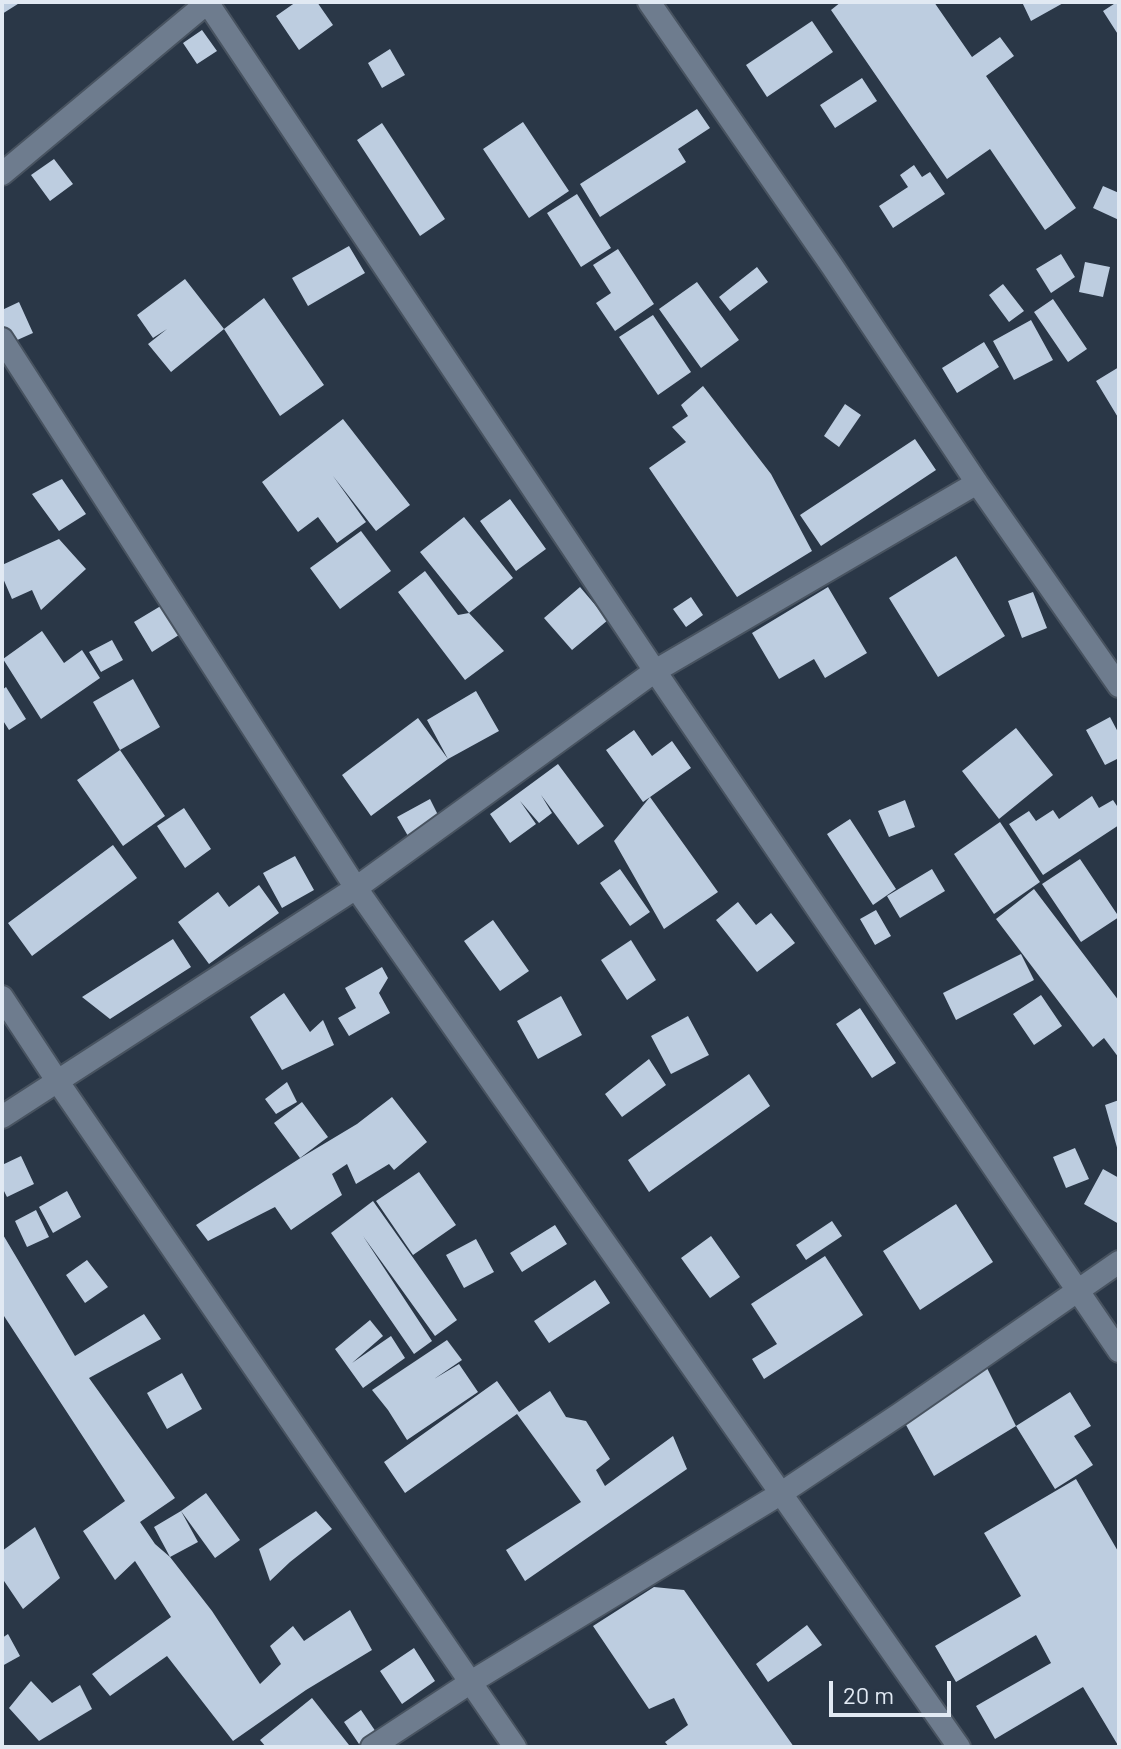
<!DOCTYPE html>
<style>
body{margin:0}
#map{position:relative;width:1121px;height:1749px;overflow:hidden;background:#2a3747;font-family:Barlow,sans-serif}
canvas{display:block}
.frame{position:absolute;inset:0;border:4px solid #e1e9f3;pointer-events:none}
.scale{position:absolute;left:829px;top:1681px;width:122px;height:36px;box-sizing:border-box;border:4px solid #e1e9f3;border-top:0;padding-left:10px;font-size:24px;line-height:28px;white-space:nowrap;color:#e1e9f3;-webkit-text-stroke:6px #2a3747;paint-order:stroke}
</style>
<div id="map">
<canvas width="1121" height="1749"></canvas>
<div class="frame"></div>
<div class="scale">20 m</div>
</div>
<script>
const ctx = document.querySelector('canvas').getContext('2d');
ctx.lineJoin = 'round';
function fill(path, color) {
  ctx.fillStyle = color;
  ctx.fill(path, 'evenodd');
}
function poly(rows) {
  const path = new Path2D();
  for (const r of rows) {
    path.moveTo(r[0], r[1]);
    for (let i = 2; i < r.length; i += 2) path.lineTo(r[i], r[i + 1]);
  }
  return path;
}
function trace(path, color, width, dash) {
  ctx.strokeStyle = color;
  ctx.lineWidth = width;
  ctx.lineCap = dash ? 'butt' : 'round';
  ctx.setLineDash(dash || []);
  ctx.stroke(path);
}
const building = poly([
 [2,2,21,2,2,14],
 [296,2,317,2,333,25,299,50,276,16],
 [841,2,934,2,972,57,1000,37,1014,56,986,76,1076,208,1045,230,990,149,947,179,831,10],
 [1022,2,1065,2,1031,21],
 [1117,2,1119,2,1119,36,1103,11],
 [812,21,833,52,767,97,746,65],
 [202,30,217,51,197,64,183,43],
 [390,49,405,75,382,88,368,63],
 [862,78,877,101,835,128,820,105],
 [697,109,710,128,678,149,686,162,600,217,580,184],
 [523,122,569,191,529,218,483,149],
 [382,123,445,219,420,236,357,140],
 [54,159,73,184,50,201,31,175],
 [914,165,922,177,930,172,945,194,893,228,879,206,908,187,900,175],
 [1103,186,1119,193,1119,220,1093,208],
 [577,194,611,248,581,267,547,213],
 [349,246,365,273,308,306,292,278],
 [618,249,654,304,615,331,596,303,611,293,593,265],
 [1061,254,1075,277,1051,293,1036,269],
 [1085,262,1110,267,1103,297,1079,292],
 [757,267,768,282,730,311,719,297],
 [185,279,224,329,264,298,324,385,280,416,224,329,171,372,148,344,167,329,153,338,137,315],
 [697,282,739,340,701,368,659,309],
 [1003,284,1024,311,1009,322,989,295],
 [1053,299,1087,349,1068,362,1034,312],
 [19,302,33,333,6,345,2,335,2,310],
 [653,315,691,372,658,395,619,337],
 [1031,320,1053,360,1014,380,993,341],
 [984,342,999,367,957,393,942,368],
 [1119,367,1119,419,1096,381],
 [703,386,771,474,812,551,737,597,649,468,686,442,672,427,688,416,681,405],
 [845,404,861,415,839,447,824,436],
 [343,419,410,505,376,531,333,476,366,522,337,543,318,517,298,532,262,482],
 [915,439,936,470,821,546,800,515],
 [62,479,86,514,59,531,32,494],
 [510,499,546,549,516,571,480,521],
 [464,517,513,578,469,613,420,552],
 [361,531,391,571,340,609,310,568],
 [59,539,86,569,41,610,32,590,12,599,2,576,2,565],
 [956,556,1005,636,938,677,889,598],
 [425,571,458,615,469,613,504,651,465,680,398,592],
 [580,587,608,620,572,650,544,618],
 [828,587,867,653,825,678,814,659,779,679,752,633],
 [1033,592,1047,628,1022,638,1008,601],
 [691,597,703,615,686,627,673,609],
 [164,604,182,633,152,652,134,622],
 [42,631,64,663,82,650,100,678,41,719,3,659],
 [112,640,123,660,101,672,89,652],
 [133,679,160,727,120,750,93,702],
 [6,687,26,719,9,730,2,719,2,690],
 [476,691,499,731,448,759,371,816,342,775,418,718,448,759,427,720],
 [1110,717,1119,734,1119,758,1105,765,1086,730],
 [1016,728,1053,775,999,819,962,771],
 [634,730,652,756,672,741,691,768,643,802,606,750],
 [120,750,165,816,123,846,77,780],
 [558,764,604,826,578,845,541,795,552,813,539,823,520,801,536,824,510,843,490,814],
 [1092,796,1099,808,1113,800,1119,809,1119,825,1043,875,1009,824,1029,811,1036,821,1053,810,1059,819],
 [650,797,718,892,664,929,614,841],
 [430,799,440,819,408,836,397,817],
 [905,800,915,827,889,837,878,811],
 [184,808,211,849,185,868,157,826],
 [850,819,896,889,873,905,827,834],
 [1000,822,1040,882,994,914,954,854],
 [113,845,137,878,32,956,8,923],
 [295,856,314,890,282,908,263,873],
 [1080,859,1119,917,1081,942,1042,884],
 [620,869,650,912,630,926,600,883],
 [932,869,945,891,900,918,887,896],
 [259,885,279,913,209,964,178,922,218,892,229,907],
 [1034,889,1119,1001,1119,1058,1104,1038,1093,1047,996,919],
 [738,902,756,925,771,913,795,943,757,972,716,920],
 [876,910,891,936,875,945,860,919],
 [493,920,529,971,500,991,464,941],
 [173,939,191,967,110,1019,82,997],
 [631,940,656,980,627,1000,601,960],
 [1021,954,1034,980,956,1020,943,993],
 [382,967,388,978,379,993,390,1013,349,1036,338,1018,356,1008,345,988],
 [284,993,310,1032,323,1020,334,1045,282,1070,250,1017],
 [1041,995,1062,1026,1034,1045,1013,1014],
 [561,996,582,1035,538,1059,517,1021],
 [860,1008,896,1063,872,1078,836,1024],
 [688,1016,709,1055,671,1074,651,1036],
 [649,1059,666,1085,622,1117,605,1094],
 [749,1074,770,1106,649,1192,628,1160],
 [287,1082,297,1102,276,1114,265,1099],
 [392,1097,427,1142,394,1170,389,1164,356,1184,347,1164,332,1174,342,1195,291,1230,275,1207,208,1241,196,1225,302,1157,357,1124],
 [1119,1100,1119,1151,1118,1151,1105,1105],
 [302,1102,328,1137,300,1158,274,1123],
 [1075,1148,1089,1179,1066,1188,1053,1157],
 [21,1156,34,1184,7,1197,2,1187,2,1165],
 [1103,1169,1119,1178,1119,1224,1084,1204],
 [419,1172,456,1225,413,1255,376,1201],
 [67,1191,81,1217,53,1233,39,1207],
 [373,1201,457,1320,435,1336,363,1236,432,1341,414,1354,331,1233],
 [956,1204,993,1262,920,1310,883,1251],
 [36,1210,49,1237,27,1247,15,1221],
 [832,1221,842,1236,806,1260,796,1245],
 [555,1225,567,1244,522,1272,510,1253],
 [2,1233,75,1356,144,1314,161,1339,89,1378,175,1498,140,1522,155,1544,170,1557,154,1527,181,1511,206,1493,240,1540,215,1558,181,1511,198,1542,170,1557,212,1611,260,1684,281,1664,270,1646,293,1626,304,1641,350,1610,372,1650,306,1690,233,1741,167,1656,110,1696,92,1674,171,1617,135,1561,115,1580,83,1531,125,1501,4,1316,2,1318],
 [711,1236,740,1277,710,1298,681,1258],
 [476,1239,494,1272,464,1288,446,1255],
 [825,1256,863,1315,764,1379,752,1359,777,1344,751,1304],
 [87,1260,108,1287,85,1303,66,1275],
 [595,1280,610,1303,549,1343,534,1321],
 [370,1320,383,1336,352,1363,391,1336,405,1358,363,1388,335,1349],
 [447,1340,462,1360,434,1379,459,1364,478,1392,407,1440,388,1410,372,1390],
 [986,1366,1016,1426,934,1476,900,1414],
 [182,1373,202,1409,167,1429,147,1393],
 [497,1381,519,1412,550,1391,566,1417,586,1421,610,1459,596,1470,605,1486,673,1436,687,1469,525,1581,506,1550,581,1502,517,1414,405,1493,384,1462],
 [1070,1392,1091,1426,1074,1436,1093,1465,1055,1489,1016,1426],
 [1076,1479,1119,1553,1119,1747,1083,1687,995,1739,976,1706,1051,1663,1036,1635,956,1682,935,1646,1021,1596,984,1533],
 [316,1511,332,1529,290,1562,270,1581,259,1549],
 [35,1527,60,1578,23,1609,2,1578,2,1551],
 [654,1587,684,1590,794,1747,669,1747,665,1742,688,1725,674,1698,649,1709,593,1626],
 [807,1625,822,1645,768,1682,756,1664],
 [8,1634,20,1656,2,1666,2,1638],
 [414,1648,435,1681,402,1704,380,1671],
 [31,1681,52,1703,80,1685,92,1709,39,1741,9,1708],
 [312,1698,349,1745,346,1747,266,1747,260,1740],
 [361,1710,376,1732,359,1744,344,1722]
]);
const minor = poly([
 [207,2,655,671,1119,1351],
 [649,2,832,266,977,483,1119,686],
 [2,174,208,2],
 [2,339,356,888,959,1747],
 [2,997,58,1082,515,1747],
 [2,1117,356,888,655,671,977,483],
 [372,1747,471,1682,780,1494,900,1414,1119,1262]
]);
fill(building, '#bdcde0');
trace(minor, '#485360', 26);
trace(minor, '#6e7c8e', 22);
</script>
